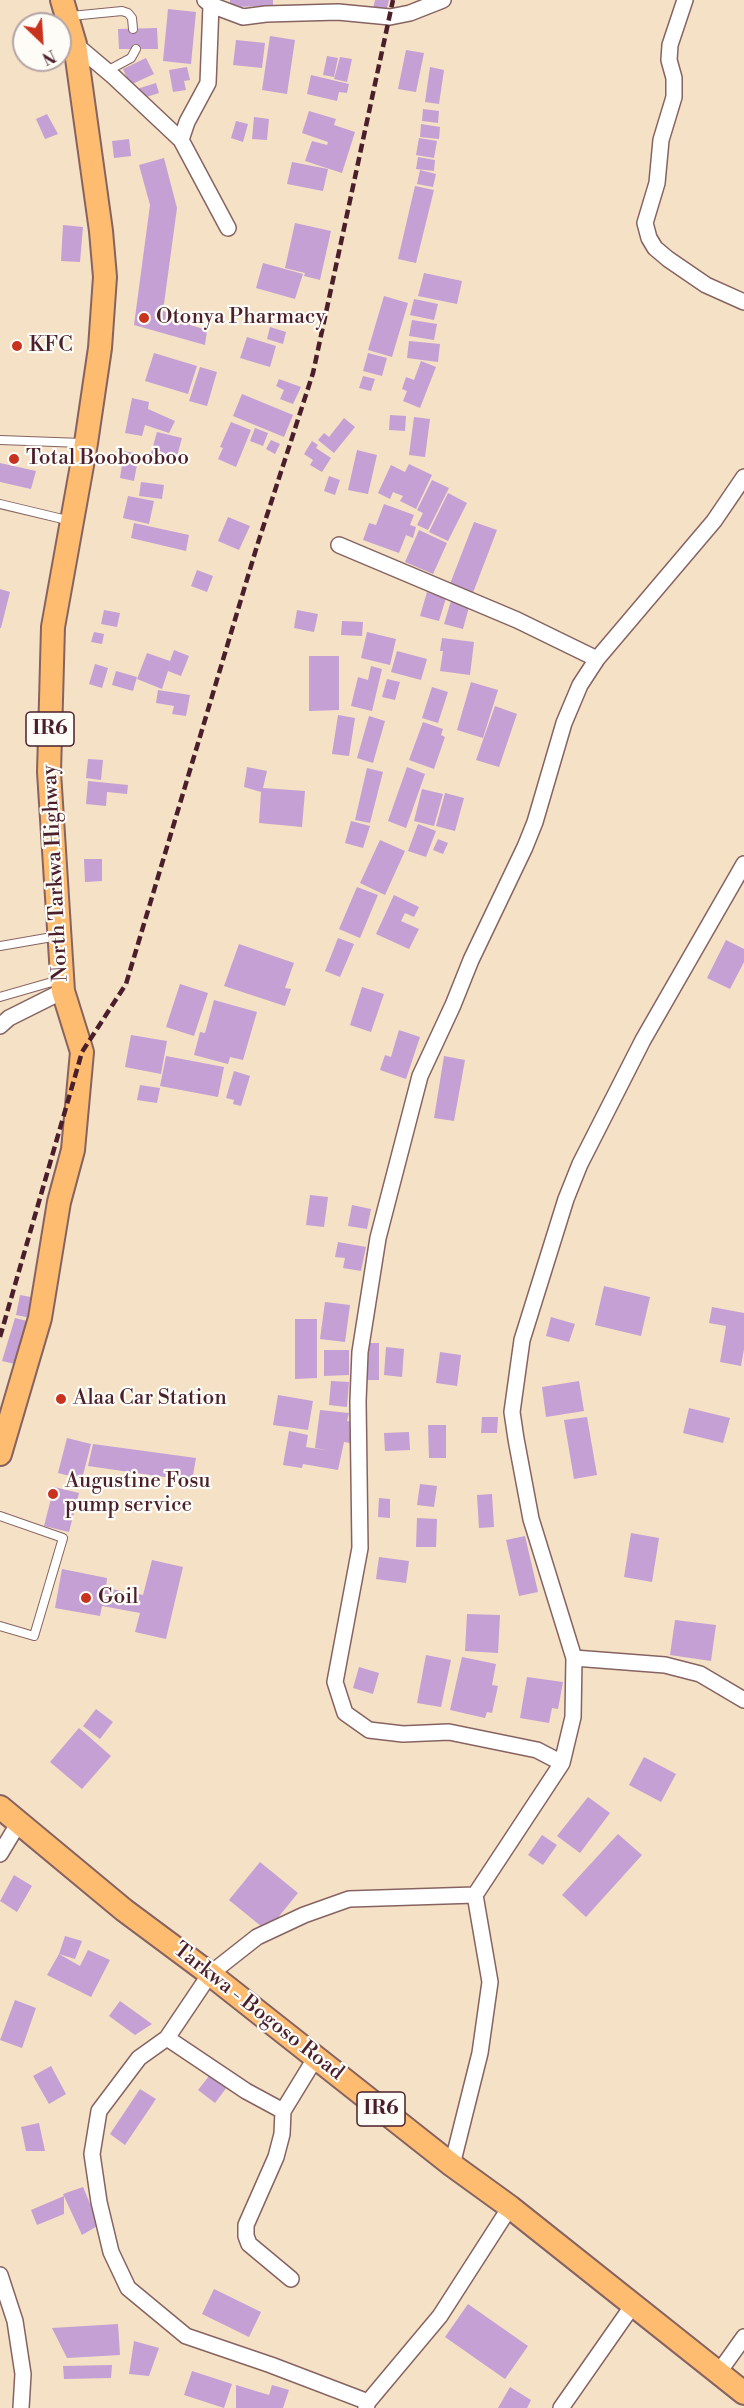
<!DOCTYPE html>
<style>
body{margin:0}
#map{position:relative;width:744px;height:2408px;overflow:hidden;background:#f5e1c6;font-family:"Libre Bodoni",serif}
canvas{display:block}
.north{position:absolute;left:12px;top:12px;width:60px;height:60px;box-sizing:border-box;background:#fdfcf7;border:2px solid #b5a4a5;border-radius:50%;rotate:155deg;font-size:16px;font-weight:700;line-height:24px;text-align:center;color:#4a1f2b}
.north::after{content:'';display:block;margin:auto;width:21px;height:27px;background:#c8321e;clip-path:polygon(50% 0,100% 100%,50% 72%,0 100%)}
</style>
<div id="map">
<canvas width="744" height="2408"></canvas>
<div class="north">N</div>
</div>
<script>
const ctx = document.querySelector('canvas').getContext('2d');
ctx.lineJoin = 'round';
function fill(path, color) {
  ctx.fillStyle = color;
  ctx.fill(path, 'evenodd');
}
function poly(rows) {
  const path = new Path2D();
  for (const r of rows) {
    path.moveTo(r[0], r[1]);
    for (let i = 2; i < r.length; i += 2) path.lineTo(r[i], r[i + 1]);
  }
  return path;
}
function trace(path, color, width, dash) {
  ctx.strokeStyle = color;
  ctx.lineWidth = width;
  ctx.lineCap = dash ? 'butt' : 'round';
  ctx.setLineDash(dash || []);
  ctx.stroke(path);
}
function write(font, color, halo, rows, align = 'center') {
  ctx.font = font + ' "Libre Bodoni",serif';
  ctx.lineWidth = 4.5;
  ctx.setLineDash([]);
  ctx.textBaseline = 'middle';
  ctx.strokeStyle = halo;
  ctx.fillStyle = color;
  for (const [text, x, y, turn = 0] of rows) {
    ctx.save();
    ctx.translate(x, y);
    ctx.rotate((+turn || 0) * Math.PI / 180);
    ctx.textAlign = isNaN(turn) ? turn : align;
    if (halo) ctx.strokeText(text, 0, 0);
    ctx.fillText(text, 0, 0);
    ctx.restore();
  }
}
const building = poly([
 [230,0,273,0,273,6,230,7],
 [375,0,389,0,386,12,373,9],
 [168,9,196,12,191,64,163,61],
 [157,28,158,49,119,49,118,29],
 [270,36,295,40,287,94,262,90],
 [236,40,265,43,262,68,233,65],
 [406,50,424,53,416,92,398,89],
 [327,56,338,58,334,77,323,75],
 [340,57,352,59,347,82,334,79],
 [146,58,154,74,130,85,123,69],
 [187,67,190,80,184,81,186,90,173,92,169,70],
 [430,67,444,70,439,104,425,102],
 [311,75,349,84,347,93,339,92,337,101,307,94],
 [156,83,159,93,140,99,137,89],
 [423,109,439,111,438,123,422,121],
 [309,111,336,119,334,125,355,132,342,173,305,161,312,141,327,145,328,142,302,133],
 [47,114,58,134,45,139,36,119],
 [254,117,269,119,267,140,252,139],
 [236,121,248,124,243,142,231,138],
 [421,124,440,127,439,139,420,137],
 [419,138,437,141,434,158,416,155],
 [129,139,131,156,114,158,112,141],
 [418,157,435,160,434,171,416,169],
 [164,158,177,208,163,311,191,318,190,325,207,330,205,345,134,325,150,205,139,165],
 [292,162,328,169,323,191,287,184],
 [420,170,436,174,433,187,417,184],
 [415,186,434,190,416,263,398,259],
 [295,223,331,231,320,280,304,276,305,273,285,268],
 [63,225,83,227,80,262,61,261],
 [263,263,303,274,295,299,256,288],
 [424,273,462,281,457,304,418,296],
 [384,296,408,303,392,357,368,350],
 [414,299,438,304,434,320,410,315],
 [412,320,437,324,434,340,409,336],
 [270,327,286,332,283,344,267,339],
 [247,337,276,346,270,367,240,358],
 [409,341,440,344,438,362,407,358],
 [154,353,197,366,188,394,145,381],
 [368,353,387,358,382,376,363,371],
 [421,361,436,367,420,408,403,401,407,391,402,389,406,377,414,380],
 [200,367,217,372,207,406,189,401],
 [363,376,375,379,371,391,359,388],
 [279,379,301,387,293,404,280,399,284,390,276,386],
 [242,394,293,415,284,437,233,416],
 [132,398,149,402,148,409,175,421,169,433,145,425,142,436,125,433],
 [390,415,406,416,405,431,389,430],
 [414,417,430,419,425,457,409,455],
 [344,418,355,427,334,453,318,440,324,433,329,437],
 [231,422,251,430,236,467,218,459,223,448,220,447],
 [255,428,268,433,263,446,250,441],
 [157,432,182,438,175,463,150,457],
 [271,440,280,444,275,454,266,449],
 [312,441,318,445,316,448,331,458,322,472,310,465,313,460,304,454],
 [357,450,377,455,368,494,348,490],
 [124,451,139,454,134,481,120,478],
 [0,463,36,471,31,489,0,482],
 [409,464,432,475,416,509,400,501,403,496,393,492,390,499,378,493,391,465,405,472],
 [329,476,340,480,335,495,324,491],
 [432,480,449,488,428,530,417,525,423,513,417,510],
 [141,482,164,485,162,499,139,496],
 [448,493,467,503,448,541,429,532],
 [128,496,154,501,149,524,123,518],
 [384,504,414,515,410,525,416,527,413,538,406,535,399,553,363,540,369,523,376,525],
 [228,517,250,526,239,550,218,541],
 [474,522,497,530,471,598,448,589],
 [134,523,189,535,186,551,131,538],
 [419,530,447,543,433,574,405,562],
 [197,570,213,576,207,592,191,586],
 [0,589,10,592,1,628,0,628],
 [427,592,446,598,439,621,420,616],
 [451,601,469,607,463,629,444,624],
 [104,610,120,613,117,627,101,624],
 [297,610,318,614,314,632,294,628],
 [342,621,363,622,362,636,341,635],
 [94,632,104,634,102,644,91,642],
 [367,632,396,639,390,665,361,658],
 [442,638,474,642,470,675,440,671,443,651,440,651],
 [174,650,189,656,181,676,168,671,162,689,137,679,147,653,170,661],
 [397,651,427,659,421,680,391,672],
 [309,656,339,656,339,710,309,711],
 [95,664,108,668,102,688,89,684],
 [371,666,382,669,372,711,351,706,358,677,368,680],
 [116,671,137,677,133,691,112,685],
 [387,679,400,682,395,700,382,697],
 [471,682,498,690,483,738,457,730],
 [432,687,448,692,438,723,422,718],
 [158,690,190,695,186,716,172,714,174,706,156,703],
 [495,706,517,714,499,767,476,760],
 [338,715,355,718,349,756,332,754],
 [369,716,385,721,373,763,357,758],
 [423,722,443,729,441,735,445,737,434,769,409,760],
 [88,759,103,760,101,780,86,778],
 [247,767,267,771,263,788,305,791,302,827,259,823,261,792,244,787],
 [407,767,425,774,406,828,388,821],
 [367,768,383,772,370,823,355,820],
 [88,781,128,785,127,794,107,792,106,806,86,804],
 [422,789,443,794,434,826,414,821],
 [445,793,464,798,455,831,436,826],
 [351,821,370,826,363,848,345,843],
 [418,824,436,831,426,857,408,851],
 [438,839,448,843,443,854,433,850],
 [380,840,405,851,385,895,360,883],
 [84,859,102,859,102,881,85,882],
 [357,887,378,895,360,938,339,929],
 [394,895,419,907,414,917,405,913,401,921,419,929,409,949,376,934],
 [338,938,354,944,340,977,325,971],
 [726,940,744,949,744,962,730,989,707,978],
 [239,944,294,963,285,988,291,989,285,1006,224,986],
 [180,984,208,993,194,1036,166,1027],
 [362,987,384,994,371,1032,350,1025],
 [214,1000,257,1012,243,1060,230,1057,228,1064,194,1055,200,1032,205,1033],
 [399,1030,420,1037,406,1079,380,1070,385,1055,391,1057],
 [131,1035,167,1041,161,1074,125,1067],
 [166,1056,224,1067,218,1097,160,1086],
 [444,1056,465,1060,454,1121,434,1118],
 [234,1071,250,1076,241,1106,233,1104,234,1100,226,1098],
 [140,1085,160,1088,157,1103,137,1100],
 [310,1195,328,1197,324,1227,306,1225],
 [352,1205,371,1209,367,1229,348,1226],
 [338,1242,366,1247,361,1271,343,1268,345,1258,335,1257],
 [604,1286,650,1297,641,1336,595,1325],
 [20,1295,36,1298,31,1318,16,1315],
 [325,1302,350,1305,345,1342,320,1339],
 [712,1307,744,1313,744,1349,741,1366,720,1362,726,1326,709,1323],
 [551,1317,575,1324,569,1342,546,1336],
 [15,1318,31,1322,19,1365,2,1361],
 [295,1319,317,1319,317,1378,295,1379],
 [366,1343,379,1343,379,1380,366,1380],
 [386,1347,404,1349,402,1377,384,1375],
 [324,1350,349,1350,349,1375,324,1376],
 [440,1352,461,1355,457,1386,436,1383],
 [331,1381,349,1382,347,1407,329,1405],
 [579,1381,584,1411,546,1417,542,1387],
 [278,1395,313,1401,308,1430,273,1425],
 [689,1408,730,1418,723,1443,683,1433],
 [320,1410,349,1413,347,1421,353,1422,350,1443,344,1442,338,1470,303,1464,302,1468,283,1465,289,1431,308,1435,306,1447,331,1451,315,1448],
 [482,1417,498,1417,497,1433,481,1433],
 [587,1417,597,1475,574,1479,564,1420],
 [428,1425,446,1425,446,1458,429,1458],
 [409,1432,410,1450,385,1451,384,1433],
 [67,1438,91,1444,82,1479,58,1473],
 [93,1444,196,1458,192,1481,88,1466],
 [420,1484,437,1486,434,1507,417,1505],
 [54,1487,79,1493,69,1532,44,1526],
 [492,1494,494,1527,479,1528,477,1495],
 [379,1498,390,1499,390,1518,378,1517],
 [417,1518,437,1519,436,1547,416,1547],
 [631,1533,659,1538,652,1582,624,1577],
 [525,1536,538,1592,519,1596,506,1540],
 [379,1557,409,1561,406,1583,376,1579],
 [152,1560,183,1567,166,1639,135,1632,140,1613,102,1606,100,1616,55,1608,62,1569,107,1578,106,1588,143,1595],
 [467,1614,500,1615,498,1653,465,1651],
 [675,1620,716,1625,711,1661,670,1655],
 [426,1655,451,1660,441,1707,417,1703],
 [462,1657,496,1664,492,1685,498,1686,492,1713,487,1712,485,1718,450,1710],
 [359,1667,379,1673,373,1694,353,1688],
 [527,1677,563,1682,558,1709,552,1708,549,1723,520,1718],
 [96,1709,113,1722,100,1739,83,1726],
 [79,1728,111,1756,82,1789,50,1762],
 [644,1757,676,1774,661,1802,629,1785],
 [588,1797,610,1813,580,1853,557,1836],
 [618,1834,642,1855,586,1917,562,1895],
 [542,1835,557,1845,543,1865,528,1855],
 [260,1862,298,1893,267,1931,229,1900],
 [14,1875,32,1886,17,1912,0,1901],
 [65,1936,82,1941,75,1959,59,1954],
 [88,1950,110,1960,91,1997,47,1975,59,1954,80,1966],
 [15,2000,36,2008,22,2048,0,2040],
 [120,2001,152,2024,135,2035,109,2016],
 [51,2066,66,2094,49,2104,33,2076],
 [213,2071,230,2083,215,2103,198,2090],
 [140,2089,156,2099,125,2145,110,2134],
 [39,2123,45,2151,26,2151,21,2127],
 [83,2187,99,2225,82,2235,63,2194],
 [64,2196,64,2214,37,2225,31,2210],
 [214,2289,261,2312,249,2337,202,2314],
 [468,2304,528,2346,505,2379,445,2337],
 [118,2324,120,2355,67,2358,52,2328],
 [134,2341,159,2348,149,2376,129,2374],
 [112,2365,111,2378,64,2379,63,2366],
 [192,2371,232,2384,224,2408,184,2395],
 [236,2385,269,2395,272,2385,289,2390,283,2408,236,2408],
 [510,2387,531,2400,527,2408,498,2408]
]);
const lane = poly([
 [71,16,122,11,128,13,132,18,133,29],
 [107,71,131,58,136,49],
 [0,440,82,443],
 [0,504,71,521],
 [0,946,58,936],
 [0,997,59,980],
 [0,1516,63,1538,34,1636,0,1626]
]);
const street = poly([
 [205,0,211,5,243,17,266,14,338,12,390,17,410,13,443,0],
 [685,0,670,45,669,60,674,78,674,97,661,140,657,183,645,223,649,238,655,248,668,259,706,285,744,302],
 [211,5,208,83,187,122,181,140,228,228],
 [75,44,114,77,181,140],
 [339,545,517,620,597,659],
 [0,1026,9,1018,63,991],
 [574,1658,665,1665,700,1674,744,1700],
 [562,1763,573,1717,574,1658,531,1519,516,1439,512,1412,522,1340,566,1199,580,1164,643,1040,744,864],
 [0,1854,18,1824],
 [167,2038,246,2091,283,2111],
 [452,2165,480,2053,490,1982,475,1895],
 [0,2275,15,2321,23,2374,21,2408],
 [291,2279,249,2244,246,2236,246,2225,276,2157,282,2134,283,2111,316,2057],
 [719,2372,744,2337],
 [368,2402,271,2365,186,2336,128,2288,111,2252,99,2202,92,2154,99,2111,139,2058,167,2038,210,1974,257,1937,304,1915,349,1899,475,1895,562,1763,537,1750,449,1732,403,1734,369,1730,345,1713,335,1682,360,1548,358,1401,360,1352,378,1238,420,1076,453,1005,471,960,525,847,535,822,564,723,580,685,597,659,714,521,744,477],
 [366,2408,368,2402,440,2316,510,2207],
 [561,2408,633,2305]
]);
const primary = poly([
 [0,1454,40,1318,59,1202,73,1150,82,1052,63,991,49,772,53,627,86,443,100,348,105,277,101,231,75,44,62,0],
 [0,1807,124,1910,210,1974,452,2165,510,2207,744,2393]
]);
const rail = poly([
 [0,1337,82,1052,126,984,257,546,313,373,393,0]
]);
const markers = [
 [144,318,6,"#c8321e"],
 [17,346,6,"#c8321e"],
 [14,459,6,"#c8321e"],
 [61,1399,6,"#c8321e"],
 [53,1494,6,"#c8321e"],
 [86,1598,6,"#c8321e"]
];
const shields = [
 [50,729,48],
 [381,2109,48]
];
const shieldNames = [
 ["IR6",50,729],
 ["IR6",381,2109]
];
const poiNames = [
 ["Otonya Pharmacy",156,318],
 ["KFC",29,346],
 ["Total Boobooboo",26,459],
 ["Alaa Car Station",73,1399],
 ["Augustine Fosu",65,1482],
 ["pump service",65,1506],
 ["Goil",98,1598]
];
const streetNames = [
 ["North Tarkwa Highway",56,873,-93],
 ["Tarkwa - Bogoso Road",258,2012,38]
];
fill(building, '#c4a0d4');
trace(lane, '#866361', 10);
trace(street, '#866361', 18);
trace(primary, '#866361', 26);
trace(lane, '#fff', 8);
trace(street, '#fff', 15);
trace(primary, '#febc70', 22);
trace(rail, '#4a1f2b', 4.5, [9, 4.5]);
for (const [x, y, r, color] of markers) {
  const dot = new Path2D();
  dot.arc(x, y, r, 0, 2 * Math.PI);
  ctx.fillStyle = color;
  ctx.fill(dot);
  trace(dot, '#fdfcf7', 2);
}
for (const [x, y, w] of shields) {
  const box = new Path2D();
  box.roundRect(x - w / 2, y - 17, w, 34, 4.5);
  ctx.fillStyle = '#fdfcf7';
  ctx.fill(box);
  trace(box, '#4a1f2b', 1.5);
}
write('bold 20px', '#4a1f2b', null, shieldNames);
write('21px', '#4a1f2b', '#fdfcf7', poiNames, 'left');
write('21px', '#4a1f2b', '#fdfcf7', streetNames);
</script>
